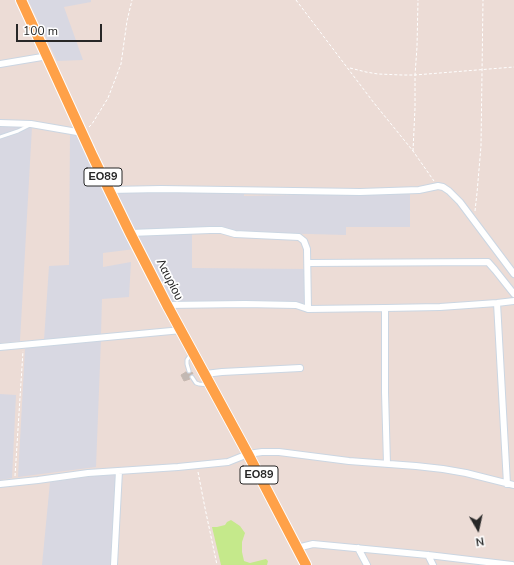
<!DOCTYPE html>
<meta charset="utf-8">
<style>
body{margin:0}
#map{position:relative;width:514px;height:565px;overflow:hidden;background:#ecdcd6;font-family:"Nunito Sans",sans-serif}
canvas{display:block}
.north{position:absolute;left:458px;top:509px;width:40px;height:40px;-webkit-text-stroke:3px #fff;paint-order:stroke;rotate:171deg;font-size:11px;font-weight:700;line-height:16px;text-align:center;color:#272727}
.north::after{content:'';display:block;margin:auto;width:14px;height:18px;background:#272727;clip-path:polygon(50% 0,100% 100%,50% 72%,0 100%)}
.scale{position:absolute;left:16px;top:24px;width:86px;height:18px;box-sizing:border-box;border:2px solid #272727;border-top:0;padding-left:5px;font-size:12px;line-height:14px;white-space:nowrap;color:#272727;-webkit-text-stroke:3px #fff;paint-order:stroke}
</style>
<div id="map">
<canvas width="514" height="565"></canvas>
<div class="north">N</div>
<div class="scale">100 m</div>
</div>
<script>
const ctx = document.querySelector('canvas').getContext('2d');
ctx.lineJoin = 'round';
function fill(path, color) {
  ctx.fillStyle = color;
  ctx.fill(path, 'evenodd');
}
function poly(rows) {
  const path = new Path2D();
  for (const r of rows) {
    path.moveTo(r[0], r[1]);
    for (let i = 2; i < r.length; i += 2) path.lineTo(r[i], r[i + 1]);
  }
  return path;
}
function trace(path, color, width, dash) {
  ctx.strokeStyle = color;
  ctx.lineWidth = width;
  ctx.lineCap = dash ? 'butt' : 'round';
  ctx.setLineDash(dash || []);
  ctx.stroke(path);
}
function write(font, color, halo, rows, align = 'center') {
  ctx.font = font + ' "Nunito Sans",sans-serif';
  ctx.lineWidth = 3.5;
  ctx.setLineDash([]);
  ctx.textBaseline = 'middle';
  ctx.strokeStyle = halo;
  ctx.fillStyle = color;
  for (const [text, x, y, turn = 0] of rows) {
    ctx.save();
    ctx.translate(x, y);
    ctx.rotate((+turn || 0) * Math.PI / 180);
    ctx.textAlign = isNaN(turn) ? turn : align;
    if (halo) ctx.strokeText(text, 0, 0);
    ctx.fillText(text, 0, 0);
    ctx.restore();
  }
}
const industrial = poly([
 [28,0,91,0,91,2,64,7,83,60,57,61],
 [0,126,32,127,20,341,0,343],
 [70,131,77,133,135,249,103,253,103,267,131,262,129,297,102,299,101,334,44,340,49,266,69,265],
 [117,193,244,193,244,196,348,194,410,194,410,227,346,227,346,235,235,232,192,229,192,268,307,269,306,303,171,303],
 [101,339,96,467,18,477,25,349,29,346],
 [0,394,16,395,12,478,0,480],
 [118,473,112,565,42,565,50,482]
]);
const green = poly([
 [231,520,240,526,245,533,242,542,242,552,244,561,250,563,266,559,268,561,267,565,221,565,212,527,217,527,225,525,227,522]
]);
const building = poly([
 [186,372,189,374,192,372,193,374,190,375,189,377,190,379,184,381,181,375,186,372]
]);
const path = poly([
 [296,0,374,103,413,151,434,181],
 [350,68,366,72,378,74,402,75,415,75,417,47,418,0],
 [89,127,92,124,108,98,121,64,127,21,132,0],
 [413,151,415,108,415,75,514,67],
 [475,211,477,193,481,146,483,0],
 [198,472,205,508,217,565],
 [15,476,23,351]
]);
const lane = poly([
 [0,137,18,131,30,125],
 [189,371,187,364,187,360,191,354],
 [192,377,196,383,199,384,209,385]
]);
const street = poly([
 [0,64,48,56],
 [0,123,31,124,83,133],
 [109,190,161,189,360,192,419,190,438,186,443,187,449,191,460,202,514,274],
 [130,233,210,230,221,230,235,234,299,237,304,241,307,249,308,309],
 [308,263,488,262,495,270,514,294],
 [497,303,507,484],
 [167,305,245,304,296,305,308,309,385,308,440,307,497,303,514,301],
 [385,308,385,392,387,464],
 [0,347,182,330],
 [205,374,222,372,300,368],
 [0,484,38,480,88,473,178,467,228,462,248,454,262,452,279,452,349,461,416,466,443,469,466,473,514,485],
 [297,548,313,544,428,555,512,565],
 [358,548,367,565],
 [428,555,433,565],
 [114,565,119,471]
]);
const primary = poly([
 [21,0,93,157,130,233,167,305,248,454,306,565]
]);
const shields = [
 [103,177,38],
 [259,475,38]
];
const shieldNames = [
 ["ΕΟ89",103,177],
 ["ΕΟ89",259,475]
];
const streetNames = [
 ["Λαυρίου",169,280,63]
];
fill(industrial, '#d8d8e2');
fill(green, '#c5e98b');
fill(building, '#c2b8b3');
trace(building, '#c6b8b0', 1);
trace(lane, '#cbd6e2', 5);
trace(street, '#cbd6e2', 8);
trace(primary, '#fff', 12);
trace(path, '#fff', 1, [3, 2]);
trace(lane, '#fff', 3);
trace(street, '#fff', 6);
trace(primary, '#ffa148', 10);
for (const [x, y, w] of shields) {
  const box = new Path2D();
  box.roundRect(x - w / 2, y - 9, w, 18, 3);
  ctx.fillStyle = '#fff';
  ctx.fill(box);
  trace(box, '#272727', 1);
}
write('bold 11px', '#272727', null, shieldNames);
write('12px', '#272727', '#fff', streetNames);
</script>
